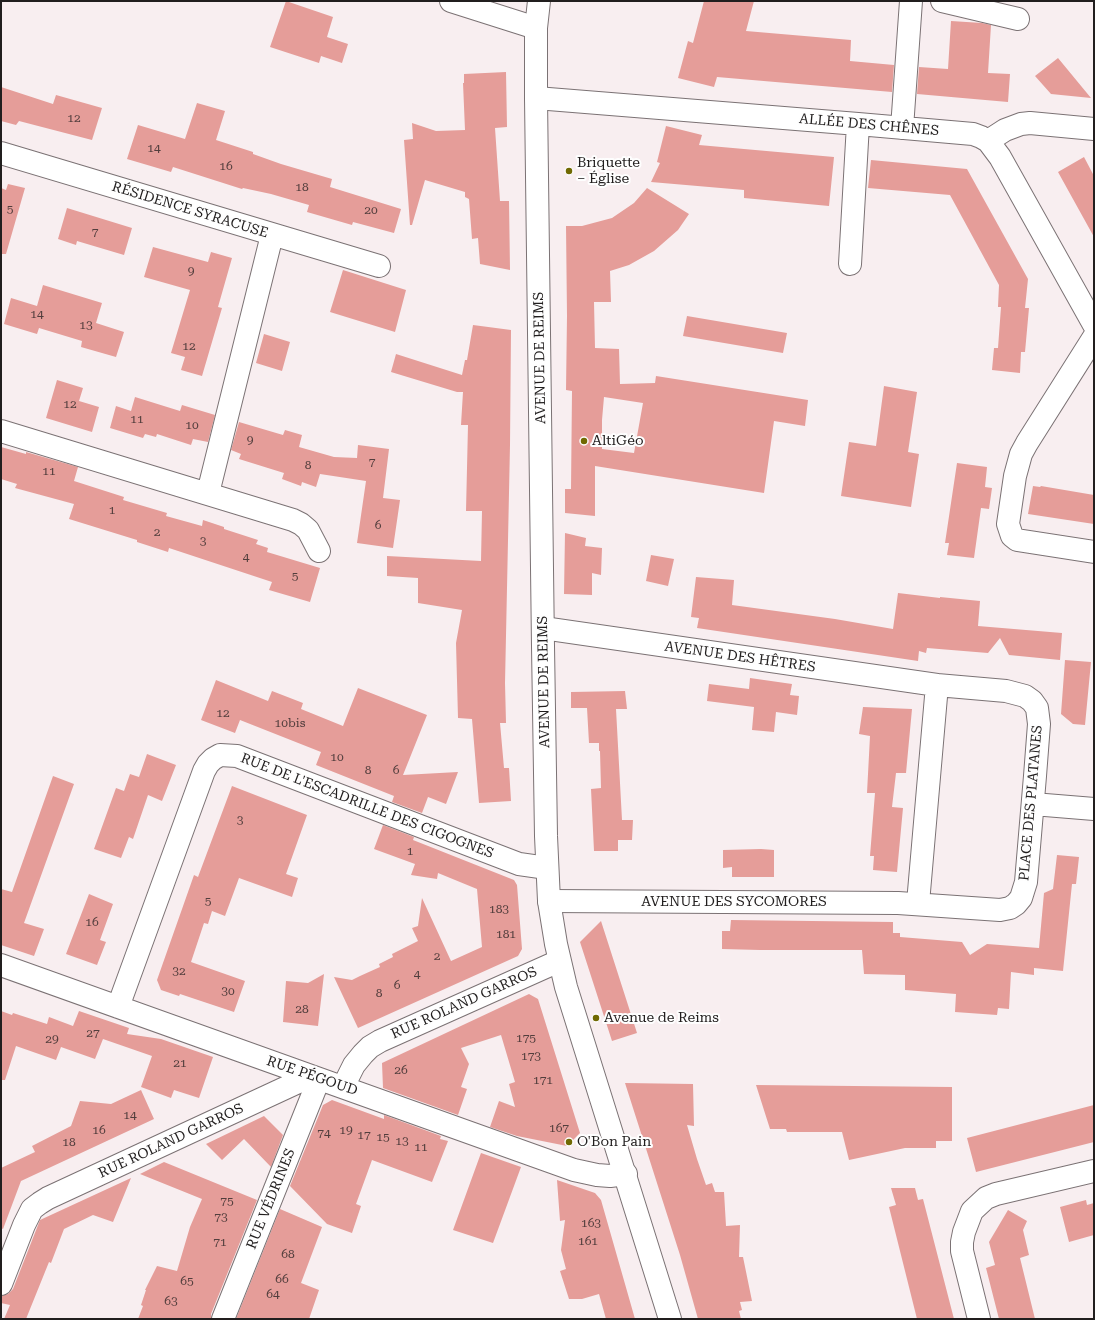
<!DOCTYPE html>
<meta charset="utf-8">
<style>
body{margin:0}
#map{position:relative;width:1095px;height:1320px;overflow:hidden;background:#f8eef0;font-family:"Roboto Serif",serif}
canvas{display:block}
.frame{position:absolute;inset:0;border:2px solid #211e1e;pointer-events:none}
</style>
<div id="map">
<canvas width="1095" height="1320"></canvas>
<div class="frame"></div>
</div>
<script>
const ctx = document.querySelector('canvas').getContext('2d');
ctx.lineJoin = 'round';
function fill(path, color) {
  ctx.fillStyle = color;
  ctx.fill(path, 'evenodd');
}
function poly(rows) {
  const path = new Path2D();
  for (const r of rows) {
    path.moveTo(r[0], r[1]);
    for (let i = 2; i < r.length; i += 2) path.lineTo(r[i], r[i + 1]);
  }
  return path;
}
function trace(path, color, width, dash) {
  ctx.strokeStyle = color;
  ctx.lineWidth = width;
  ctx.lineCap = dash ? 'butt' : 'round';
  ctx.setLineDash(dash || []);
  ctx.stroke(path);
}
function write(font, color, halo, rows, align = 'center') {
  ctx.font = font + ' "Roboto Serif",serif';
  ctx.lineWidth = 4;
  ctx.setLineDash([]);
  ctx.textBaseline = 'middle';
  ctx.strokeStyle = halo;
  ctx.fillStyle = color;
  for (const [text, x, y, turn = 0] of rows) {
    ctx.save();
    ctx.translate(x, y);
    ctx.rotate((+turn || 0) * Math.PI / 180);
    ctx.textAlign = isNaN(turn) ? turn : align;
    if (halo) ctx.strokeText(text, 0, 0);
    ctx.fillText(text, 0, 0);
    ctx.restore();
  }
}
const building = poly([
 [286,1,333,17,327,37,348,44,342,63,321,56,319,63,270,47],
 [704,1,754,1,746,31,851,40,850,61,894,65,892,92,717,77,714,87,678,78,688,41,693,43],
 [951,21,982,23,991,25,988,73,1010,74,1008,102,917,94,919,67,948,69],
 [1058,58,1091,98,1051,94,1035,76],
 [506,72,507,127,495,128,500,201,509,201,510,270,480,264,478,238,472,239,469,199,465,197,465,192,425,180,412,225,410,225,404,140,413,139,412,123,436,131,465,130,463,83,464,83,464,74],
 [1,87,53,104,56,95,102,108,92,140,19,121,16,125,1,121],
 [197,103,225,111,216,140,253,152,253,154,281,164,332,179,330,187,401,209,394,233,353,222,352,225,307,212,309,205,271,194,243,188,242,189,173,167,171,172,127,159,138,125,185,139],
 [666,126,702,135,699,145,834,157,829,206,744,198,744,190,651,182,660,163,657,162],
 [1084,157,1094,176,1094,237,1058,172],
 [871,160,967,169,1028,279,1025,308,1029,308,1025,352,1021,352,1020,373,992,370,994,348,998,348,1001,307,998,307,999,285,950,195,868,188],
 [8,184,25,188,6,254,1,254,1,188,6,190],
 [647,188,689,214,678,230,654,251,629,265,610,271,611,302,594,302,595,348,619,349,620,384,655,383,656,376,808,400,805,426,774,421,764,493,595,466,595,516,565,513,565,489,571,489,572,391,566,390,567,316,566,226,582,226,612,218,634,203],
 [604,397,643,403,634,453,602,449,602,420],
 [67,208,132,228,124,255,77,241,76,245,58,239],
 [153,247,208,262,211,252,232,258,218,307,222,308,202,376,181,370,185,357,171,353,190,290,144,277],
 [343,270,406,290,395,332,330,312],
 [43,285,102,303,96,323,124,332,116,357,81,347,82,341,39,328,37,334,4,324,11,298,37,306],
 [687,316,787,333,783,353,683,336],
 [473,325,511,330,510,445,505,683,506,723,500,723,504,768,509,768,511,801,479,803,472,719,458,718,456,643,462,610,418,603,418,578,387,576,387,556,481,561,482,511,466,511,468,425,461,425,463,392,457,392,391,372,396,354,462,375,465,360,467,360],
 [264,334,290,342,282,371,256,363],
 [57,380,83,388,79,401,99,407,92,432,46,418],
 [884,386,917,392,908,452,919,454,911,507,841,496,849,442,876,446],
 [135,397,180,411,182,405,215,415,208,442,193,439,191,445,157,434,156,437,145,434,143,438,110,428,116,406,131,411],
 [239,422,283,435,285,430,302,435,299,447,334,457,357,458,358,445,389,449,383,498,400,500,393,548,357,543,366,481,320,474,316,487,302,482,301,486,282,479,284,473,239,459,241,454,231,450],
 [1,447,26,454,26,452,78,467,74,481,124,497,123,500,167,513,166,516,202,526,203,520,224,527,224,529,258,540,256,544,268,548,267,552,320,568,310,602,269,590,272,582,169,548,168,552,137,542,137,540,69,519,74,504,15,488,17,484,1,479],
 [957,463,987,467,985,487,992,488,989,509,981,508,974,558,947,555,949,543,945,543],
 [1033,486,1040,487,1041,486,1094,495,1094,524,1028,514],
 [565,533,586,538,585,546,602,548,601,575,592,573,592,595,564,594],
 [651,555,674,559,668,586,646,581],
 [696,577,734,580,732,605,835,619,893,629,898,593,940,598,940,597,980,601,978,626,1062,633,1060,660,1009,655,1000,638,988,653,927,648,926,653,919,651,918,661,697,628,699,618,691,617],
 [1065,660,1091,662,1085,725,1073,724,1061,714],
 [750,678,792,684,790,695,799,696,797,715,776,712,774,732,752,730,754,707,707,701,709,684,749,689],
 [216,680,268,701,272,691,303,703,301,709,343,726,358,688,427,715,403,775,458,772,446,804,428,797,422,813,392,802,394,796,316,765,321,752,240,720,235,733,201,720],
 [625,691,627,709,616,709,622,820,633,820,632,840,618,840,618,851,594,851,591,789,601,788,600,751,599,751,599,743,589,743,587,708,571,708,571,692],
 [863,707,912,709,906,773,896,773,892,807,903,808,897,872,873,870,874,856,870,856,875,793,867,793,870,736,859,734],
 [147,754,176,765,162,801,148,795,133,839,129,837,121,858,94,849,116,788,124,791,130,774,139,777],
 [53,776,74,784,24,923,44,929,34,956,1,945,1,889,12,892],
 [232,786,307,815,286,874,298,878,292,897,239,878,225,916,212,911,208,924,204,923,191,962,245,981,234,1012,180,994,179,996,161,990,157,980,194,875,198,877],
 [383,825,414,837,413,840,514,880,517,885,522,949,518,956,358,1028,334,977,352,980,360,976,380,967,379,964,393,957,392,954,418,941,412,928,418,926,422,898,451,961,482,947,477,889,438,873,437,879,411,875,415,864,374,849],
 [761,849,774,850,774,877,732,877,732,867,723,868,723,850],
 [1057,855,1079,857,1076,884,1072,884,1063,971,1034,968,1034,975,1011,972,1009,1009,998,1008,997,1015,955,1012,956,994,905,990,905,975,864,974,862,950,760,950,722,949,722,931,730,931,731,920,893,922,893,933,900,933,900,937,962,942,970,955,987,944,1039,948,1044,893,1053,889],
 [89,894,113,904,100,940,106,942,97,965,66,954],
 [601,921,637,1033,612,1041,580,942],
 [324,974,318,1026,283,1022,286,981,308,983],
 [529,994,538,999,580,1133,567,1146,517,1136,490,1127,499,1101,515,1107,509,1084,515,1082,501,1035,461,1048,469,1064,461,1087,467,1089,458,1115,383,1088,382,1063],
 [1,1011,12,1015,13,1013,47,1024,49,1017,73,1026,79,1011,129,1028,127,1034,161,1039,213,1057,199,1098,174,1090,171,1098,141,1087,152,1056,103,1039,95,1059,61,1047,56,1060,16,1046,5,1080,1,1080],
 [625,1083,693,1084,694,1126,687,1125,697,1159,706,1185,712,1183,715,1192,724,1192,726,1226,740,1225,739,1257,743,1257,752,1301,740,1302,742,1310,739,1311,741,1319,698,1319,680,1255],
 [756,1085,952,1087,952,1141,936,1141,936,1148,905,1148,849,1160,842,1132,787,1132,786,1129,770,1129],
 [141,1090,154,1119,21,1181,3,1229,1,1228,1,1168,35,1152,32,1146,71,1126,80,1101,111,1104],
 [332,1100,384,1119,384,1115,441,1136,440,1139,448,1141,432,1182,372,1160,356,1204,361,1206,352,1233,327,1224,290,1186,323,1105],
 [1094,1105,1094,1142,976,1172,967,1138],
 [264,1116,283,1135,271,1167,244,1139,222,1160,206,1144],
 [481,1153,521,1167,493,1243,453,1230],
 [164,1162,257,1200,211,1314,211,1319,138,1319,143,1306,141,1305,146,1290,145,1290,157,1266,177,1271,190,1227,202,1199,140,1174],
 [131,1178,113,1222,93,1215,64,1229,51,1263,49,1262,26,1319,4,1319,10,1305,1,1303,1,1296,8,1294,13,1289,40,1220],
 [557,1180,595,1193,601,1200,635,1319,606,1319,599,1294,582,1299,569,1299,560,1271,566,1269,561,1250,565,1220,560,1221],
 [891,1188,915,1188,918,1200,923,1199,954,1319,917,1319,889,1207,896,1205],
 [1086,1200,1087,1205,1094,1203,1094,1235,1069,1242,1060,1207],
 [280,1209,322,1227,301,1283,319,1290,309,1319,236,1319],
 [1008,1210,1027,1221,1023,1230,1029,1255,1020,1258,1035,1319,999,1319,986,1268,995,1265,989,1242]
]);
const minor = poly([
 [451,1,536,28],
 [942,1,1018,19],
 [536,98,858,124,973,134,981,137,988,141,1000,157,1094,325],
 [902,128,911,1],
 [988,141,1005,130,1021,124,1030,123,1094,129],
 [1,153,379,266],
 [850,264,858,124],
 [1094,337,1027,443,1021,454,1015,476,1008,524,1012,536,1017,540,1094,552],
 [1,431,293,520,301,524,308,530,319,551],
 [208,493,272,235],
 [543,628,937,685],
 [1033,804,1094,809],
 [549,901,898,903,1000,910,1010,908,1016,904,1021,898,1026,882,1035,776,1039,724,1037,708,1032,701,1025,696,1006,691,937,685,918,903],
 [1,965,574,1170,597,1175,610,1176,626,1174],
 [118,1007,204,771,208,764,213,759,220,755,237,756,519,864,547,868],
 [343,1087,354,1065,363,1054,370,1047,380,1041,559,961],
 [1,1284,24,1225,32,1209,40,1203,48,1198,311,1076],
 [223,1319,319,1079],
 [979,1319,962,1251,962,1242,964,1232,972,1211,986,1198,996,1194,1094,1171]
]);
const tertiary = poly([
 [539,1,536,28,536,98,543,646,546,836,549,901,556,944,566,987,670,1319]
]);
const markers = [
 [569,171,4,"#706902"],
 [584,441,4,"#706902"],
 [596,1018,4,"#706902"],
 [569,1142,4,"#706902"]
];
const numberNames = [
 ["12",74,118],
 ["14",154,148],
 ["16",226,166],
 ["18",302,187],
 ["5",10,209],
 ["20",371,210],
 ["7",95,232],
 ["9",191,271],
 ["14",37,314],
 ["13",86,325],
 ["12",189,346],
 ["12",70,404],
 ["11",137,419],
 ["10",192,425],
 ["9",250,440],
 ["7",372,462],
 ["8",308,465],
 ["11",49,471],
 ["1",112,510],
 ["6",378,525],
 ["2",157,532],
 ["3",203,541],
 ["4",246,557],
 ["5",295,576],
 ["12",223,713],
 ["10bis",290,723],
 ["10",337,757],
 ["8",368,770],
 ["6",396,770],
 ["3",240,820],
 ["1",410,851],
 ["5",208,901],
 ["183",499,909],
 ["16",92,922],
 ["181",506,934],
 ["2",437,956],
 ["32",179,971],
 ["4",417,974],
 ["6",397,985],
 ["30",228,991],
 ["8",379,993],
 ["28",302,1009],
 ["27",93,1033],
 ["175",526,1038],
 ["29",52,1039],
 ["173",531,1056],
 ["21",180,1063],
 ["26",401,1070],
 ["171",543,1080],
 ["14",130,1115],
 ["167",559,1128],
 ["16",99,1130],
 ["19",346,1130],
 ["74",324,1133],
 ["17",364,1135],
 ["15",383,1137],
 ["13",402,1141],
 ["18",69,1142],
 ["11",421,1147],
 ["75",227,1201],
 ["73",221,1217],
 ["163",591,1223],
 ["161",588,1241],
 ["71",220,1242],
 ["68",288,1254],
 ["66",282,1279],
 ["65",187,1281],
 ["64",273,1294],
 ["63",171,1301]
];
const streetNames = [
 ["ALLÉE DES CHÊNES",869,125,5],
 ["RÉSIDENCE SYRACUSE",190,210,17],
 ["AVENUE DE REIMS",540,358,-91],
 ["AVENUE DES HÊTRES",740,657,8],
 ["AVENUE DE REIMS",544,682,-91],
 ["PLACE DES PLATANES",1031,803,-85],
 ["RUE DE L'ESCADRILLE DES CIGOGNES",367,806,21],
 ["AVENUE DES SYCOMORES",734,902],
 ["RUE ROLAND GARROS",464,1003,-24],
 ["RUE PÉGOUD",312,1076,19],
 ["RUE ROLAND GARROS",171,1141,-25],
 ["RUE VÉDRINES",271,1199,-68]
];
const poiNames = [
 ["Briquette",577,163],
 ["– Église",577,179],
 ["AltiGéo",592,441],
 ["Avenue de Reims",604,1018],
 ["O'Bon Pain",577,1142]
];
fill(building, '#e59d99');
trace(minor, '#7b7274', 24);
trace(tertiary, '#7b7274', 24);
trace(minor, '#fff', 22);
trace(tertiary, '#fff', 22);
for (const [x, y, r, color] of markers) {
  const dot = new Path2D();
  dot.arc(x, y, r, 0, 2 * Math.PI);
  ctx.fillStyle = color;
  ctx.fill(dot);
  trace(dot, '#fefefe', 1.5);
}
write('12px', '#523e3d', null, numberNames);
write('14px', '#211e1e', '#fefefe', streetNames);
write('14px', '#211e1e', '#fefefe', poiNames, 'left');
</script>
